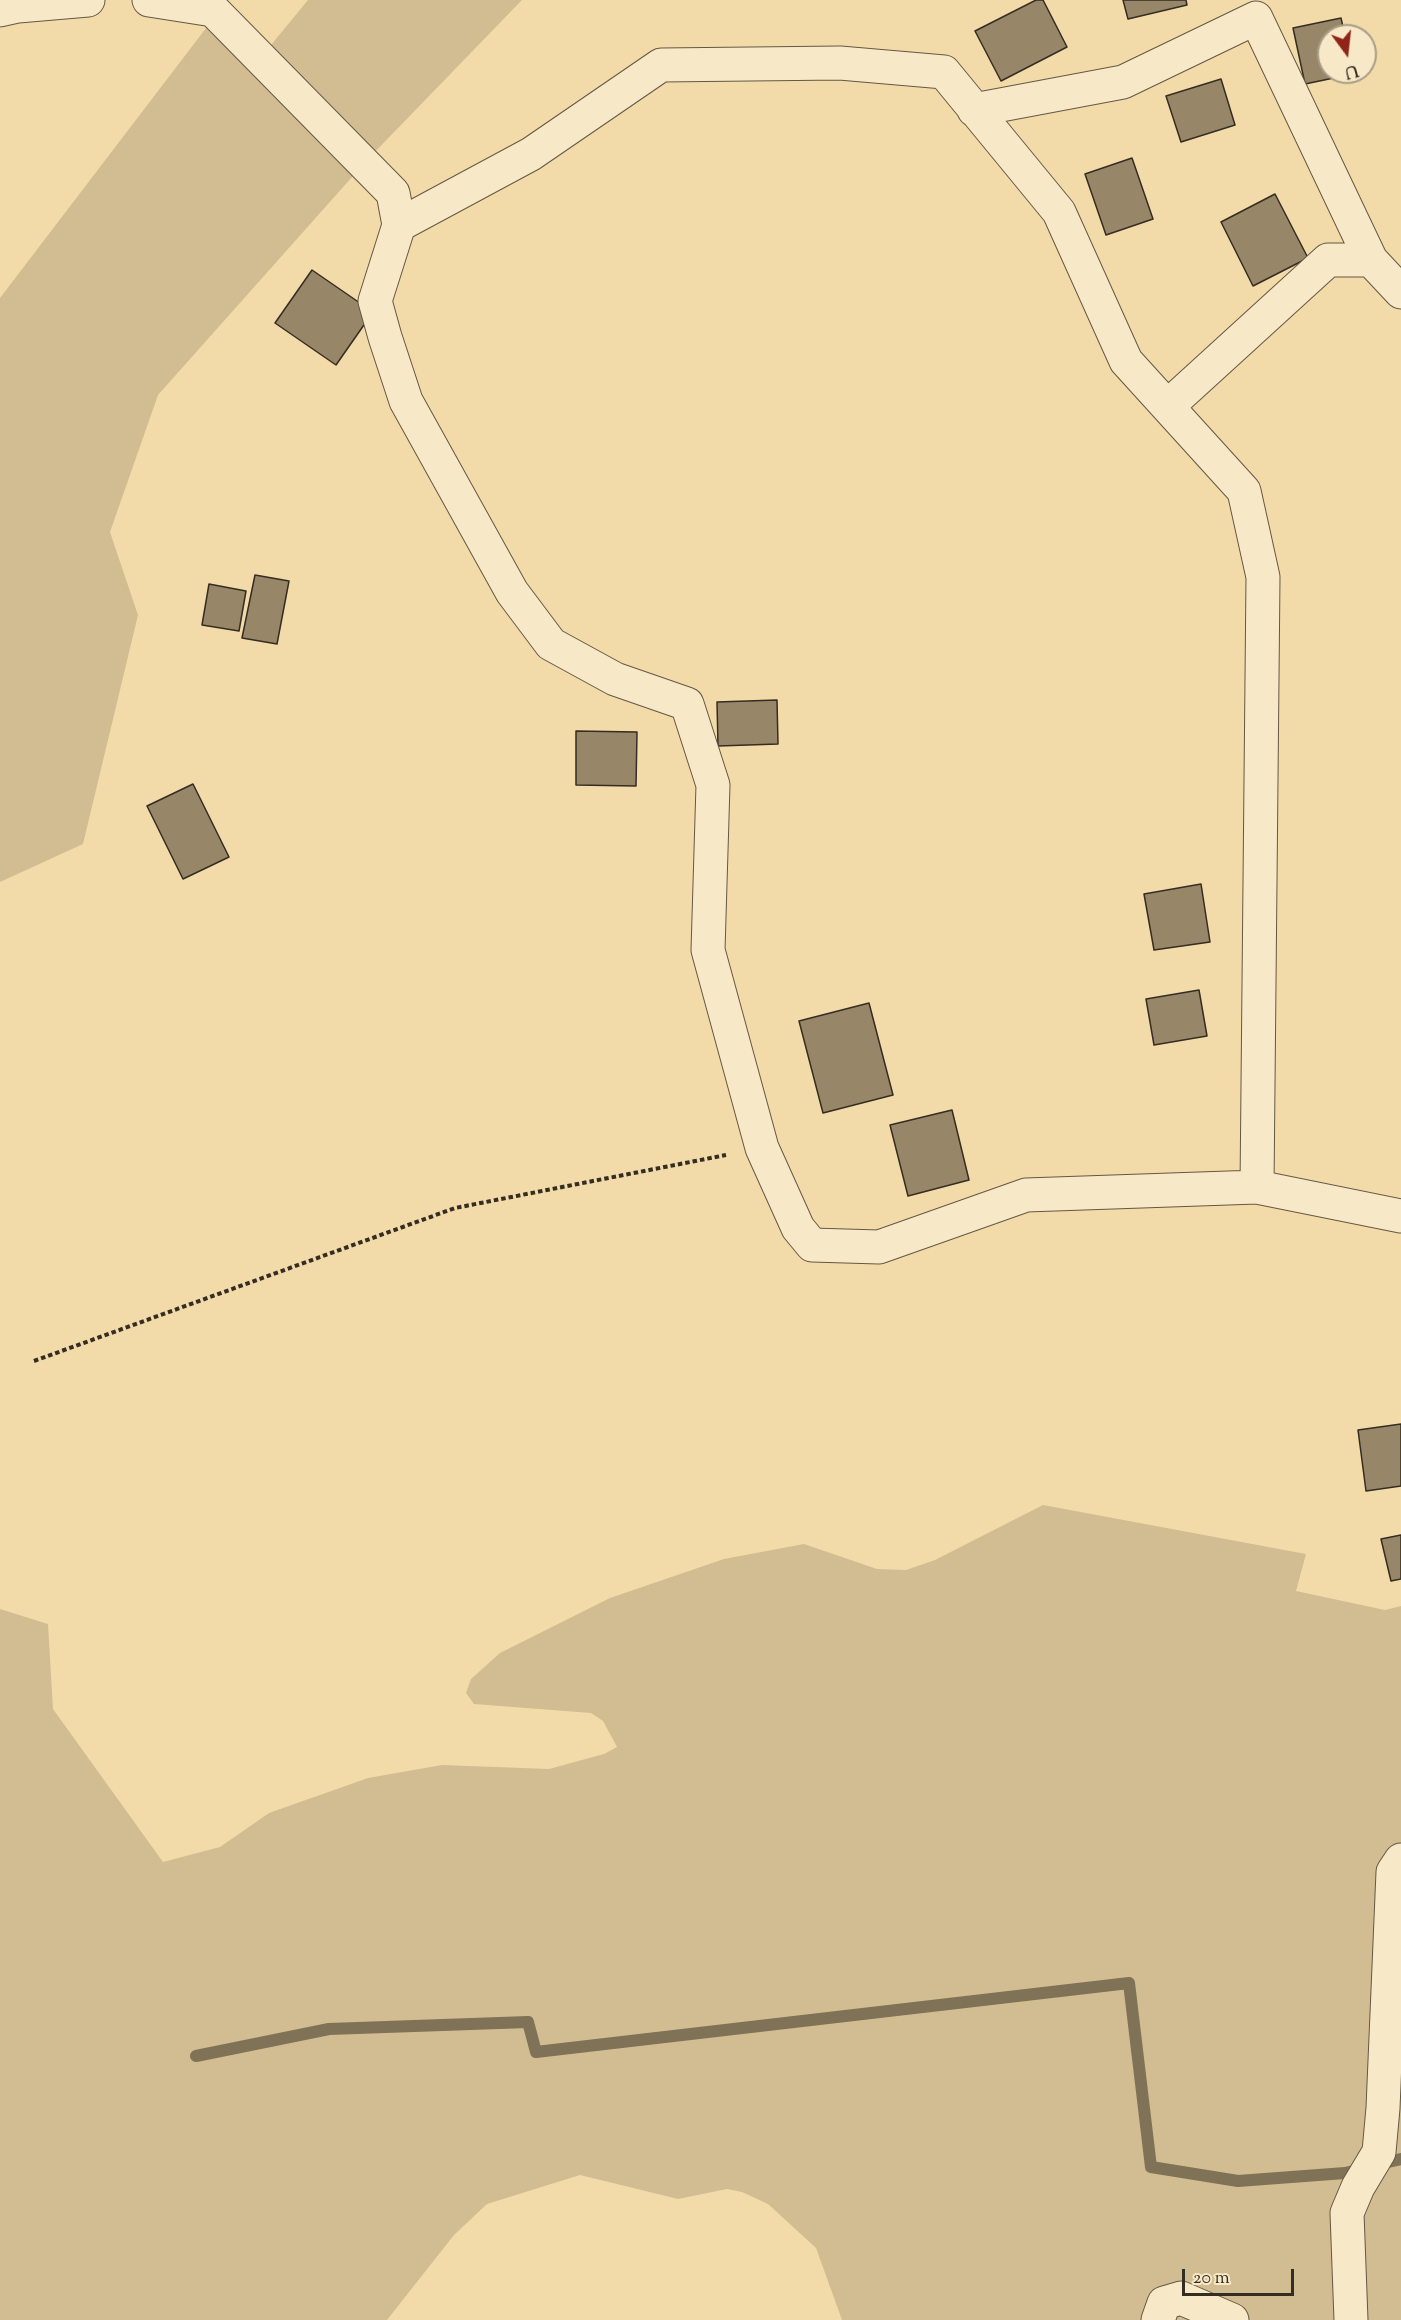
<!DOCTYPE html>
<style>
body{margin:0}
#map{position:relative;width:1401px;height:2320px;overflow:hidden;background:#f2dba9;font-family:"Sorts Mill Goudy",serif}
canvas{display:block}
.north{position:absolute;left:1317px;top:24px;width:60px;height:60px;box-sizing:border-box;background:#f7e8c7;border:2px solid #a99d85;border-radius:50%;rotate:165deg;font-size:16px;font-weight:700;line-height:24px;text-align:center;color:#352c22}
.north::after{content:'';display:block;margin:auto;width:21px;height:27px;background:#8f2418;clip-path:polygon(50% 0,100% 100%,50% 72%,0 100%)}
.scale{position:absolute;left:1182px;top:2269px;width:112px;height:27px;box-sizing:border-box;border:3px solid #352c22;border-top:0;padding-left:8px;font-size:18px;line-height:21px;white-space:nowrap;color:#352c22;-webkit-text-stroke:4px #f7e8c7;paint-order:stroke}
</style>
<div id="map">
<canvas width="1401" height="2320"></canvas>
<div class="north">U</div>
<div class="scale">20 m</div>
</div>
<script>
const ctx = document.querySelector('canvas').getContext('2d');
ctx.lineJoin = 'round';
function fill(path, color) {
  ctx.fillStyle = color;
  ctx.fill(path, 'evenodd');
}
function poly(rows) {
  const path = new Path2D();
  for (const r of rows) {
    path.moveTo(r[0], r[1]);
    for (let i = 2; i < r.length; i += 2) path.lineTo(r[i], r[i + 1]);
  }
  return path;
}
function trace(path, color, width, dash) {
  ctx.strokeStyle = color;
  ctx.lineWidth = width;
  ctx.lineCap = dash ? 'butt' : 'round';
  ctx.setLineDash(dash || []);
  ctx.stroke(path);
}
const green = poly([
 [308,0,522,0,369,158,158,395,110,532,138,615,83,844,0,882,0,298,216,15,262,56],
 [1043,1505,1306,1554,1296,1591,1385,1610,1401,1606,1401,2320,842,2320,816,2248,768,2204,742,2192,727,2189,678,2199,580,2175,487,2204,454,2235,387,2320,0,2320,0,1609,48,1624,53,1709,163,1862,220,1847,269,1813,368,1778,442,1765,549,1769,604,1754,617,1747,603,1721,591,1713,474,1704,466,1693,471,1679,500,1653,610,1598,724,1559,804,1544,877,1569,906,1570,935,1560]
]);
const stream = poly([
 [196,2056,329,2029,528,2022,536,2052,1129,1983,1151,2167,1238,2181,1345,2173,1362,2169],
 [1379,2164,1401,2159]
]);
const building = poly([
 [1036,0,1043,0,1067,47,1001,81,975,31,1036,0],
 [1123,0,1186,0,1187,5,1128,19,1123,0],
 [1341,18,1345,36,1329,36,1329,72,1352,72,1353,74,1305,84,1293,28,1341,18],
 [1221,79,1235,125,1181,142,1166,96,1221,79],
 [1132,158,1153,219,1106,235,1085,174,1132,158],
 [1275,194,1308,258,1253,286,1221,222,1275,194],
 [312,270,373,312,336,365,275,323,312,270],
 [255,575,289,581,277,644,242,638,255,575],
 [209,584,246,591,239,631,202,625,209,584],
 [777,700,778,744,718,746,717,702,777,700],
 [576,731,637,732,636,786,576,785,576,731],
 [193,784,229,857,183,879,147,806,193,784],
 [1201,884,1210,942,1154,950,1144,894,1201,884],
 [1199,990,1207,1036,1154,1045,1146,999,1199,990],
 [869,1003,893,1095,823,1113,799,1021,869,1003],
 [952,1110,969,1180,908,1196,890,1125,952,1110],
 [1401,1424,1401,1486,1366,1491,1358,1430,1401,1424],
 [1401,1535,1401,1579,1391,1581,1381,1539,1401,1535]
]);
const path = poly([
 [34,1361,455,1208,726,1155]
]);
const minor = poly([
 [149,0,213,10,393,193,399,225,375,301,385,337,406,401,512,592,551,644,615,679,687,704,713,785,708,950,762,1148,798,1228,812,1245,879,1247,1026,1195,1257,1187,1401,1216],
 [0,10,18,6,88,0],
 [974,110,1123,82,1256,18,1371,260],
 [399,225,531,154,661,65,840,63,944,72,1059,212,1126,361,1244,491,1263,577,1257,1187],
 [1168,406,1328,260,1371,260,1401,292],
 [1158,2320,1164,2303,1181,2298,1232,2320],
 [1351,2320,1347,2213,1358,2187,1379,2152,1383,2108,1393,1872,1401,1860]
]);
fill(green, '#d2bd92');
trace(stream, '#807257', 12);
fill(building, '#978768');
trace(building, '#352c22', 1.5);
trace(minor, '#645844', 35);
trace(path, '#352c22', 4, [4.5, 3]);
trace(minor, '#f7e8c7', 33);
</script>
